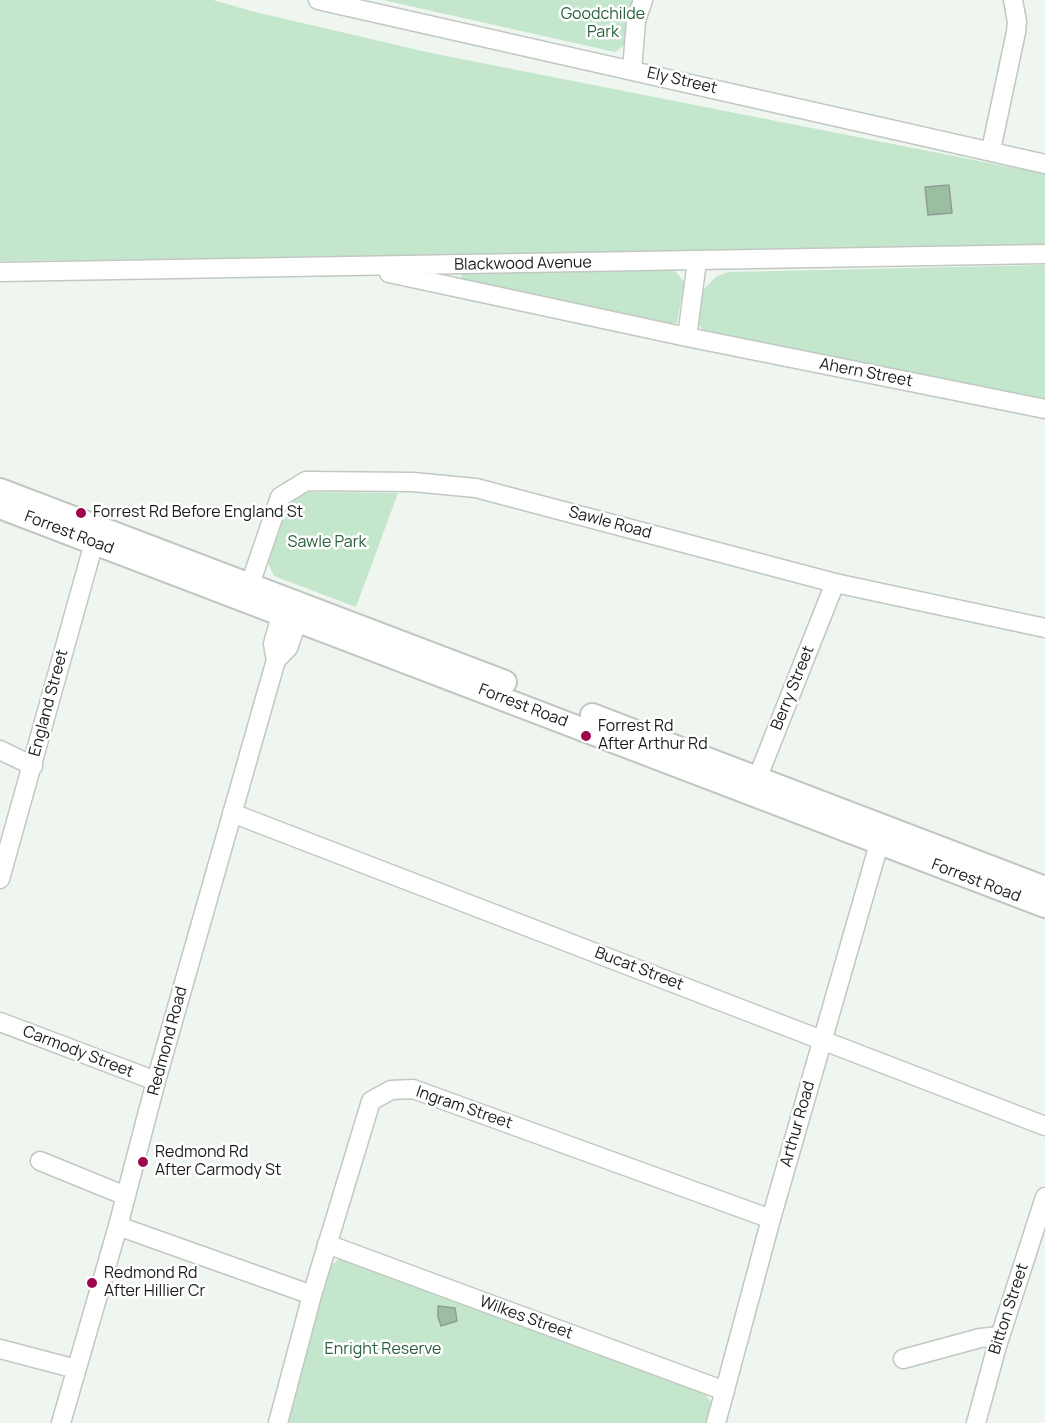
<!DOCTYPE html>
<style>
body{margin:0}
canvas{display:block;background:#eff6f0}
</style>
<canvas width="1045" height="1423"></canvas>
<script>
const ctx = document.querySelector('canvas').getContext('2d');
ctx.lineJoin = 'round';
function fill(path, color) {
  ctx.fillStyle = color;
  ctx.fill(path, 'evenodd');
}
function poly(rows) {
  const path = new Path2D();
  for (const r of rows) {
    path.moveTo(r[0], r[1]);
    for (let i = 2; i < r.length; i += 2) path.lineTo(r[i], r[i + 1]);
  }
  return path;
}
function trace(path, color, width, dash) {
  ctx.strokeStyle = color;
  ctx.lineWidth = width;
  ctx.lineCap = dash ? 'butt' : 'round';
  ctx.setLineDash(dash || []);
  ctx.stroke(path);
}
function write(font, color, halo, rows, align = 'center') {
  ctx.font = font + ' Manrope,sans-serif';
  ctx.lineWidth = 5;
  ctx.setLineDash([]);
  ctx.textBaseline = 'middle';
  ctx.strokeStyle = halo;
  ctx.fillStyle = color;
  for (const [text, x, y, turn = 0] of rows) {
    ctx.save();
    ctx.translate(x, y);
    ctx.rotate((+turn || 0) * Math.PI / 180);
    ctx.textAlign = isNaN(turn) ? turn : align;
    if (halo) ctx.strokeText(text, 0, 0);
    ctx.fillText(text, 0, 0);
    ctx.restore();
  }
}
const green = poly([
 [0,0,213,0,255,12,431,53,1045,174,1045,244,729,253,0,261],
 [383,0,636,0,626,44,615,52],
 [1045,265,1045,400,715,335,705,332,699,325,697,314,701,292,717,276,729,272],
 [660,267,676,272,684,282,677,323,668,324,461,280,462,271],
 [308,492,398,493,356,607,274,576,268,563,289,503],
 [339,1259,351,1260,705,1394,711,1402,712,1410,708,1423,288,1423,329,1267]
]);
const building = poly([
 [949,185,952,213,928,215,925,187,949,185],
 [438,1306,455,1308,457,1321,441,1326,438,1317,438,1306]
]);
const minor = poly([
 [318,0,1045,164],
 [632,70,636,21,643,0],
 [991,150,1016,32,1017,22,1013,0],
 [0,272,1045,254],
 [389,273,687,337,1045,409],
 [687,337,697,261],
 [246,596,280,497,306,481,413,482,476,488,835,583,1045,628],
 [276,660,288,648,302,609],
 [0,750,33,766],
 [753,789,835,583],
 [232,813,1045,1126],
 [0,879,97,532],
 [0,1022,156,1081],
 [40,1161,126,1196],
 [118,1226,312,1295],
 [327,1244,725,1391],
 [0,1349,76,1369],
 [903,1359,980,1338,1000,1336],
 [61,1423,118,1226,156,1081,276,660,273,644,285,601],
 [278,1423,312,1295,371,1101,391,1090,413,1089,771,1219],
 [716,1423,771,1219,883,830],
 [976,1423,997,1346,1045,1197]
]);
const major = poly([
 [0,490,505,682],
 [0,507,1045,906],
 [592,715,1045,888]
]);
const markers = [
 [81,513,6,"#9e074f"],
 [586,736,6,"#9e074f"],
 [143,1162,6,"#9e074f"],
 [92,1283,6,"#9e074f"]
];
const parkNames = [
 ["Goodchilde",603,15],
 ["Park",603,33],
 ["Sawle Park",327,543],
 ["Enright Reserve",383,1350]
];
const streetNames = [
 ["Ely Street",682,81,13],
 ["Blackwood Avenue",523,264,-1],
 ["Ahern Street",866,373,11],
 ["Sawle Road",610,523,15],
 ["Forrest Road",69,533,21],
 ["Berry Street",793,688,-68],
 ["England Street",49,703,-75],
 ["Forrest Road",523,706,21],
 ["Forrest Road",976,881,21],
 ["Bucat Street",639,969,21],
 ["Redmond Road",168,1041,-75],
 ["Carmody Street",78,1052,21],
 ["Ingram Street",464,1108,19],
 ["Arthur Road",798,1124,-74],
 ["Bitton Street",1009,1309,-72],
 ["Wilkes Street",526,1318,20]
];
const poiNames = [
 ["Forrest Rd Before England St",93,513],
 ["Forrest Rd",598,727],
 ["After Arthur Rd",598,745],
 ["Redmond Rd",155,1153],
 ["After Carmody St",155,1171],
 ["Redmond Rd",104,1274],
 ["After Hillier Cr",104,1292]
];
fill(green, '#c4e6cc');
fill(building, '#99bea2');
trace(building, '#949b96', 1.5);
trace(minor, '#c1c8c2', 21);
trace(major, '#c1c8c2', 26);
trace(minor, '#fff', 18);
trace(major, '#fff', 22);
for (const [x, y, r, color] of markers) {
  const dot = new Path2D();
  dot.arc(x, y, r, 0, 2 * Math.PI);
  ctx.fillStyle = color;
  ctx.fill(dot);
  trace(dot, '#fff', 2);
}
write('16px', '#28613b', '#fff', parkNames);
write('16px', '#191c1a', '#fff', streetNames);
write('16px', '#191c1a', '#fff', poiNames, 'left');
</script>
